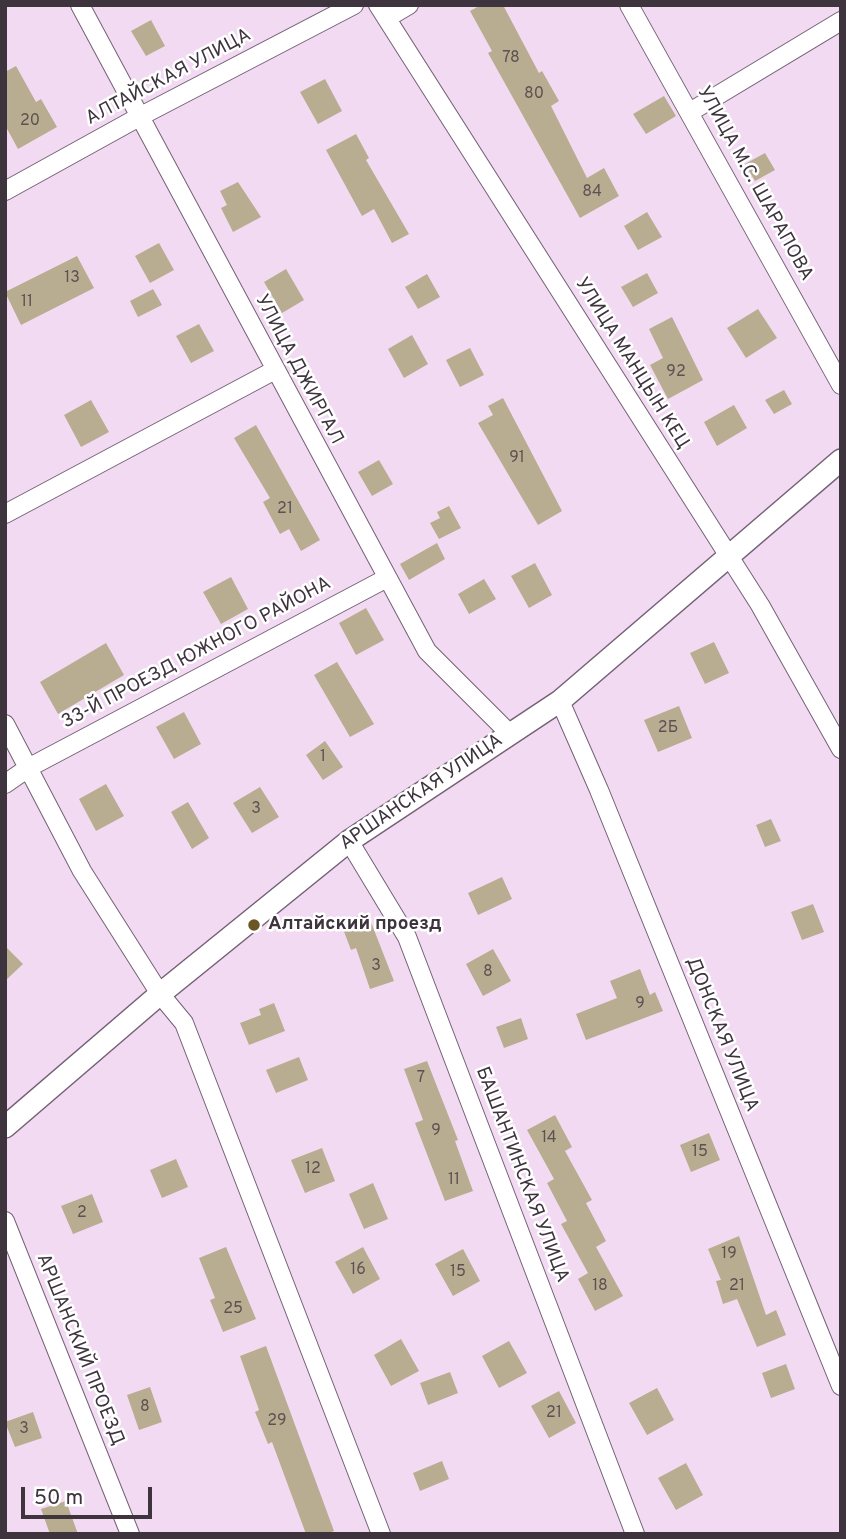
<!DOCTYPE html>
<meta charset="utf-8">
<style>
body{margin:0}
#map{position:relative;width:846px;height:1539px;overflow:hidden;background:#f2dbf2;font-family:Overpass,sans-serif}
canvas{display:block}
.frame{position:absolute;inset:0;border:7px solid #3d343d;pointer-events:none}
.scale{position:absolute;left:21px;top:1487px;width:131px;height:32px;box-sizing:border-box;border:4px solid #3d343d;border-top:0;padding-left:9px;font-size:21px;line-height:24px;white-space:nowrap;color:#3d343d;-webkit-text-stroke:5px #fff;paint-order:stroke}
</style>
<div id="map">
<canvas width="846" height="1539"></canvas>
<div class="frame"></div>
<div class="scale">50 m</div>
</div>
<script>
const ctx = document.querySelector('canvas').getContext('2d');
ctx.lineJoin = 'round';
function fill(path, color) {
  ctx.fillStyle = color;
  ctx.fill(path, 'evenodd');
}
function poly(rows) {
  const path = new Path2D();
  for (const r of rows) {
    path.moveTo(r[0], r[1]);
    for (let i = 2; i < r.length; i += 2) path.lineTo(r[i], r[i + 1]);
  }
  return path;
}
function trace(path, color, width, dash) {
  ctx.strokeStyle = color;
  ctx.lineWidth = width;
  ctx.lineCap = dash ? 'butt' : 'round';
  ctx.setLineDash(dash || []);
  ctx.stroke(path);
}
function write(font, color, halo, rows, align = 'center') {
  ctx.font = font + ' Overpass,sans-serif';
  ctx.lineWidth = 5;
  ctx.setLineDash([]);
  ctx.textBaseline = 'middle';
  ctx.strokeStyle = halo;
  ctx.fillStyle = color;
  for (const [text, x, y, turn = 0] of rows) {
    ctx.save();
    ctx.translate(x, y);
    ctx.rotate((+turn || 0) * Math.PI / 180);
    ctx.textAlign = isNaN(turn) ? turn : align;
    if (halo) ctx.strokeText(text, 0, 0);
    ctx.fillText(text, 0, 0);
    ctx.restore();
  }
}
const building = poly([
 [481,5,503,5,539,73,542,71,559,101,551,106,587,178,604,168,619,196,580,218,488,53,492,51,470,11],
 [151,20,165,46,146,56,131,31],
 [16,66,36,102,41,99,57,127,18,149,5,125,5,72],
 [325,79,342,111,318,124,300,92],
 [664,96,676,116,646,134,633,114],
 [356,134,369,158,366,160,409,234,392,243,374,209,362,216,326,150],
 [765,153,775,170,755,181,745,164],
 [238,182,261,217,233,232,221,208,227,205,220,191],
 [647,212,662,237,638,250,624,226],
 [159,243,174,270,150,283,135,256],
 [77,256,94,288,21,325,5,292],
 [286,269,304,300,282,313,264,282],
 [647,273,658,293,633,307,621,287],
 [427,274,440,297,418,309,405,287],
 [153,289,162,305,138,317,130,301],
 [758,309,777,338,746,358,727,328],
 [672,317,703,380,668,399,650,365,663,358,649,329],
 [199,324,214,351,191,363,176,336],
 [412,335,428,364,404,378,388,349],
 [470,348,484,375,460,387,446,360],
 [784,390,792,404,774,414,765,400],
 [503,398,562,511,538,525,478,423,493,415,488,406],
 [91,400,109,432,81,447,64,415],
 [734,405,747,428,717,446,704,422],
 [256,425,320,540,301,551,289,529,280,534,263,502,270,498,234,438],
 [379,460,393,484,372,496,358,472],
 [449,506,461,528,439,539,430,523,440,518,437,512],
 [437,543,445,559,409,580,400,564],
 [535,563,552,595,529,608,511,576],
 [231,577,248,609,221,624,203,592],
 [484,579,496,599,469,614,458,594],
 [366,608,384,640,356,655,339,623],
 [714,642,729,673,705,684,690,653],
 [106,643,124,675,58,714,40,682],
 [337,662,374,724,350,737,314,675],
 [679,706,692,738,658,752,644,720],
 [184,712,201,744,174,759,156,727],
 [325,741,343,767,323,780,306,755],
 [106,784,124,816,96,831,79,799],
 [260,787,279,817,252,833,233,803],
 [188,802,209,838,192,849,171,812],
 [771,819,781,841,765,847,756,825],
 [502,877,512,899,478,915,468,893],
 [813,904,824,932,802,940,791,912],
 [367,912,394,981,370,989,356,948,351,950,343,929,352,926,350,919],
 [5,946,23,964,5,981],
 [493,949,511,981,483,996,466,964],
 [640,969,650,995,655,992,663,1011,586,1040,576,1014,617,998,610,981],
 [274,1003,285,1031,249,1045,240,1023,261,1015,259,1009],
 [521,1018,528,1039,504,1048,496,1027],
 [299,1057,308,1080,276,1093,266,1070],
 [427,1061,458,1140,455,1141,473,1191,445,1201,415,1123,423,1120,404,1069],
 [555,1115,572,1147,565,1151,592,1200,586,1203,606,1241,596,1247,623,1296,595,1311,578,1279,588,1273,561,1224,567,1221,547,1183,554,1179,527,1130],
 [709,1133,720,1160,691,1172,680,1145],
 [322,1148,335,1181,305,1193,291,1160],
 [176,1159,188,1187,162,1198,150,1170],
 [373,1183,388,1219,364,1229,349,1194],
 [92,1194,103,1222,73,1234,61,1206],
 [739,1236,766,1315,776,1310,786,1335,757,1347,737,1299,723,1304,716,1281,721,1280,708,1249],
 [226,1247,256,1319,223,1332,210,1300,215,1298,199,1258],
 [363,1247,380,1279,353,1294,335,1262],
 [463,1249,480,1281,453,1296,435,1264],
 [401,1339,419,1371,391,1386,374,1355],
 [509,1341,527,1373,499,1388,482,1356],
 [266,1346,334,1531,326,1534,306,1534,272,1442,268,1444,255,1412,259,1410,240,1356],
 [786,1364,795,1389,771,1398,762,1373],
 [450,1372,458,1393,428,1405,420,1383],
 [150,1387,162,1422,139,1430,127,1395],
 [657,1388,674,1420,647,1435,629,1403],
 [559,1391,576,1423,549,1438,531,1406],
 [33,1412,42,1438,15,1447,5,1422],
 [442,1461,449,1479,420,1491,413,1473],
 [686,1463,703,1495,676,1510,658,1478],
 [66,1501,78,1534,50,1534,41,1509]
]);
const minor = poly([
 [80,5,427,651,509,733],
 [378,5,760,605,841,749],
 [629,5,841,385],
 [387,18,409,5],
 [690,112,841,21],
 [5,191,139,117,354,5],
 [5,514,275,370],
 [560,701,599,790,841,1386],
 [5,724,82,871,160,994,184,1023,381,1534],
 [5,784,28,768,387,578],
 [349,841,407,937,635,1534],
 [5,1221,130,1534]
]);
const tertiary = poly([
 [5,1127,160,994,349,841,560,701,841,460]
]);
const markers = [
 [254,925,7,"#695624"]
];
const numberNames = [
 ["78",511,59],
 ["80",534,95],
 ["20",30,122],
 ["84",592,193],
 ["13",72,279],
 ["11",27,303],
 ["92",676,373],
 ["91",517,459],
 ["21",285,510],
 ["2Б",668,729],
 ["1",323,758],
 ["3",256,810],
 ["3",376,967],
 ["8",488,973],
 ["9",640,1005],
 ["7",421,1079],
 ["9",436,1132],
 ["14",549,1139],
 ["15",700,1153],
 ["12",313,1170],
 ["11",454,1181],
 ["2",82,1214],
 ["19",729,1255],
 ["16",358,1271],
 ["15",458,1273],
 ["18",600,1287],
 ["21",737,1287],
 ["25",233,1310],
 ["8",145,1408],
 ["21",554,1414],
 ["29",277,1422],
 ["3",24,1430]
];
const streetNames = [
 ["АЛТАЙСКАЯ УЛИЦА",169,78,-28],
 ["УЛИЦА М.С. ШАРАПОВА",754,184,61],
 ["УЛИЦА МАНЦЫН КЕЦ",631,364,58],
 ["УЛИЦА ДЖИРГАЛ",298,370,62],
 ["33-Й ПРОЕЗД ЮЖНОГО РАЙОНА",197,654,-28],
 ["АРШАНСКАЯ УЛИЦА",422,793,-34],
 ["ДОНСКАЯ УЛИЦА",721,1035,68],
 ["БАШАНТИНСКАЯ УЛИЦА",521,1175,69],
 ["АРШАНСКИЙ ПРОЕЗД",79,1350,68]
];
const poiNames = [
 ["Алтайский проезд",268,925]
];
fill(building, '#b8ac91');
trace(minor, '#746175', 20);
trace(tertiary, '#746175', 24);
trace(minor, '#fff', 18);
trace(tertiary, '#fff', 21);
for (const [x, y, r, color] of markers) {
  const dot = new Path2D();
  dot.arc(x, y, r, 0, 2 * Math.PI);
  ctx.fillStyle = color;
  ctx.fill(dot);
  trace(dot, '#fff', 2.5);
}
write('16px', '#5c5252', null, numberNames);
write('19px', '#3d343d', '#fff', streetNames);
write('bold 19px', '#3d343d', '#fff', poiNames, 'left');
</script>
